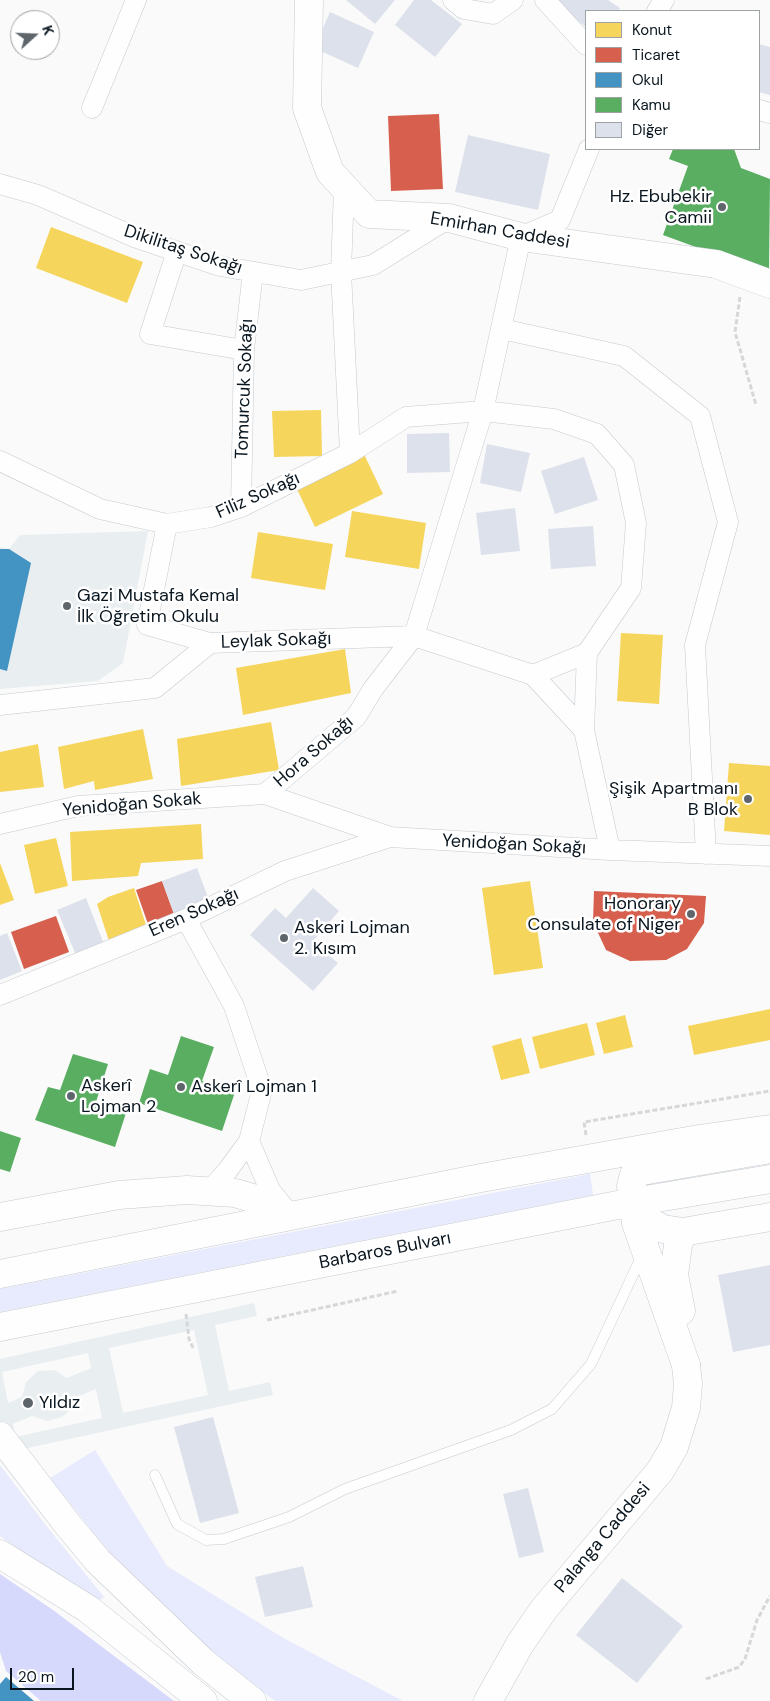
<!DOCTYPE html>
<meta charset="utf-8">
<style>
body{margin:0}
#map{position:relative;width:770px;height:1701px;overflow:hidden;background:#fafafa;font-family:"DM Sans",sans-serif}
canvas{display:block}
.legend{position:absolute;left:585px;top:10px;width:175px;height:140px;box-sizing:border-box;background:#fff;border:1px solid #9da2a5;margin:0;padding:6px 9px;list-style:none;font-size:15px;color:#0a161f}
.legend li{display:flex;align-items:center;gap:10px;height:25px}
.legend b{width:25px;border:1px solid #9da2a5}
.north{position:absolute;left:10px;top:10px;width:50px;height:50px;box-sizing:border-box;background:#fff;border:1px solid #9da2a5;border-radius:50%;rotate:70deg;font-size:14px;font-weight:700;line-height:20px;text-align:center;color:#0a161f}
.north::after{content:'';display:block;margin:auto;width:18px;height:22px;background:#5e666c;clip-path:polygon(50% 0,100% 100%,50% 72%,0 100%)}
.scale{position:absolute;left:10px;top:1668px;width:64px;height:22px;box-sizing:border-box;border:2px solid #0a161f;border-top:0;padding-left:6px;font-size:15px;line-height:18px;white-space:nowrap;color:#0a161f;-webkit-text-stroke:4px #fff;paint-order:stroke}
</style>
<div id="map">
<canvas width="770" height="1701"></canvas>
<ul class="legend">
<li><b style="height:14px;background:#f6d55c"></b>Konut</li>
<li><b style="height:14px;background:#d6604d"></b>Ticaret</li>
<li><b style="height:14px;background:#4393c3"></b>Okul</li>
<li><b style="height:14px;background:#5aae61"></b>Kamu</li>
<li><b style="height:14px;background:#dce1eb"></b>Diğer</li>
</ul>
<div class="north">K</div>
<div class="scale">20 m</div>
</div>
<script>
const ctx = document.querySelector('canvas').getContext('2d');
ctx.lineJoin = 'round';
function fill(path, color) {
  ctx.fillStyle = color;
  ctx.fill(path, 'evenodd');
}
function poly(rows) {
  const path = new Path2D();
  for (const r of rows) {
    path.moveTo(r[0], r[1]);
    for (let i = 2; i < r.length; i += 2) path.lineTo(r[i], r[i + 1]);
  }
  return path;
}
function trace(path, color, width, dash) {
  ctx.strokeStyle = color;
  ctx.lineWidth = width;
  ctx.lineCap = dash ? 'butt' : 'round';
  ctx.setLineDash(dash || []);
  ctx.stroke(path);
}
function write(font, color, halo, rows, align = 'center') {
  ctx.font = font + ' "DM Sans",sans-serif';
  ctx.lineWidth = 5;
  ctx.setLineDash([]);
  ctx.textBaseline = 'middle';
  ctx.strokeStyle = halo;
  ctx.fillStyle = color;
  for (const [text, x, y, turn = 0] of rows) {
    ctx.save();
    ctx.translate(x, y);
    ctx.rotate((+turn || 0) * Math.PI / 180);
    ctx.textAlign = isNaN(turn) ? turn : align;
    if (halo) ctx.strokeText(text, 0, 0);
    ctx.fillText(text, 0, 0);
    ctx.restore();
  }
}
const built = poly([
 [148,531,123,663,98,681,0,689,0,547,9,549,20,535],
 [254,1303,257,1316,215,1325,229,1391,270,1382,273,1395,0,1454,0,1359],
 [194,1330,208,1395,123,1413,109,1348],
 [88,1353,91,1368,67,1378,54,1370,38,1371,26,1382,22,1397,8,1403,2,1372],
 [96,1389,102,1418,15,1437,13,1424,32,1416,47,1421,62,1417,68,1412,74,1398]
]);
const green = poly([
 [590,1174,593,1195,0,1312,0,1289],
 [95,1450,167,1566,285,1639,403,1701,275,1701,199,1643,125,1572,50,1478],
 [0,1465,48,1528,104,1597,96,1603,0,1536]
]);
const forest = poly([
 [0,1574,53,1610,174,1701,41,1701,6,1671,0,1652]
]);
const homes = poly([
 [51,227,143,262,127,303,36,268],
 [321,410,322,456,274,457,272,411],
 [363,452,383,494,315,527,295,485],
 [352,511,426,523,419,569,345,557],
 [258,532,333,544,325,590,251,578],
 [621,633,663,635,659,704,617,701],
 [345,649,351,693,243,715,236,668],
 [271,722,279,770,181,786,177,739],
 [143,729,153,779,95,790,94,781,64,789,58,747],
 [38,744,44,787,0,792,0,752],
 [729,763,770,766,770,835,724,831],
 [201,824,203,859,141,863,138,876,72,881,70,832],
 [56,838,68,886,35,894,24,845],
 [0,863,14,900,0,905],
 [530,881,543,968,494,975,482,888],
 [134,888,147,928,109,941,97,904,108,897],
 [770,1009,770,1040,694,1055,688,1026],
 [625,1015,633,1047,604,1054,596,1023],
 [587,1023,595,1055,540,1069,532,1037],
 [521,1038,530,1073,501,1080,492,1046]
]);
const shops = poly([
 [439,114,443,189,391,191,388,116],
 [162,881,174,914,148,924,136,890],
 [594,891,706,896,704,923,687,949,666,960,630,961,606,950,593,922],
 [56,916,69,952,24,969,11,932]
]);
const schools = poly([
 [0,549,9,549,31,563,7,671,0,669],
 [6,1677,34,1701,0,1701,0,1684]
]);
const public = poly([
 [673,149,734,149,741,168,770,179,769,274,663,235,688,166,669,159],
 [181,1036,214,1047,202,1081,235,1092,222,1131,139,1103,150,1069,168,1075],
 [73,1054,108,1064,96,1102,126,1113,115,1147,35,1120,48,1087,60,1090],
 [0,1131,21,1138,10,1172,0,1169]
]);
const building = poly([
 [346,0,395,0,375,24],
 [414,0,431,0,462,24,435,57,395,25],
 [549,0,608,0,620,8,618,11,586,11,586,27],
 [330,12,374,32,358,68,314,48],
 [759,44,770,47,770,95,759,92],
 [468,135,550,154,538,210,455,192],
 [449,433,450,472,407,473,407,434],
 [487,444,530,453,521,492,480,483],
 [584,457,598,500,555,514,541,471],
 [515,508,520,551,481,555,476,513],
 [593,526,596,566,551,569,548,529],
 [197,868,209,900,174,914,162,881],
 [313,888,339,911,313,941,338,963,313,991,250,935,275,908,286,918],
 [86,898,104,944,76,955,57,910],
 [7,933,22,971,0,980,0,936],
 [770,1265,770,1345,733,1352,718,1275],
 [213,1417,239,1513,200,1523,174,1427],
 [528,1488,544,1552,519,1558,503,1494],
 [303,1566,313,1607,265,1617,255,1577],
 [622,1578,683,1626,637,1683,576,1635]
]);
const path = poly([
 [740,297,735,332,756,405],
 [586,1135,584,1122,770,1091],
 [186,1314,189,1339,194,1350],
 [267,1320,398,1291],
 [706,1679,739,1667,745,1659,757,1620,770,1596]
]);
const lane = poly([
 [155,1475,177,1524,206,1540,224,1539,289,1517,345,1489,511,1430,552,1409,591,1364,638,1264,646,1258]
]);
const street = poly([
 [453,0,464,9,493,14,513,0],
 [545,0,586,45],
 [657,11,664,0],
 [92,108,136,0],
 [759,110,770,113],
 [0,184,38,195,137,238,220,266,301,280,373,265,449,218],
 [344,188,341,272,350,453],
 [177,251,150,334,244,350],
 [502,329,624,356,700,416,728,522,695,645,706,854],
 [0,461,100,509,167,524,211,517,241,507,350,453,406,417,483,411,554,419,597,434,624,465,636,523,631,588,587,653,533,675,584,730,610,850],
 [241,507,244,350,253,272],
 [167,524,147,625,210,643],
 [0,705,155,688,210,643,414,636,533,675],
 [584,730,587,653],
 [265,794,356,717,373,689,414,636,483,411,521,237,560,220,589,149],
 [0,824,78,806,265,794,390,837,610,850,770,856],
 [186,919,234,1006,262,1090,249,1141,228,1170,209,1191],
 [0,995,186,919,285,871,390,837],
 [249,1141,270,1190,287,1211]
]);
const secondary = poly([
 [309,0,307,108,330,172,369,214,449,218,521,237,716,264,770,284],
 [488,1701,520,1644,544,1609,660,1471,674,1447,686,1408,688,1384,686,1365]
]);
const primary = poly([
 [633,1202,648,1221,663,1229,683,1232,770,1217],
 [0,1217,119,1195,187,1190,235,1193,266,1202,290,1216],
 [0,1274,481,1178,699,1139,770,1129],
 [681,1311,674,1275,678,1245,683,1232],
 [0,1327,633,1202,770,1179],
 [686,1365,636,1223,631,1186,634,1175,642,1171,770,1149]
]);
const highway = poly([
 [0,1436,68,1525,98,1561,203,1662,252,1701],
 [0,1554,88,1609,203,1701]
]);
const markers = [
 [722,207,5,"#5e666c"],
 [67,606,5,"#5e666c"],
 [748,799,5,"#5e666c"],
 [691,914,5,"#5e666c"],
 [284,938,5,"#5e666c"],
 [181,1087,5,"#5e666c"],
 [71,1096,5,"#5e666c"],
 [28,1403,6,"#5e666c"]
];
const poiNames = [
 ["Hz. Ebubekir",712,197,"right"],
 ["Camii",712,218,"right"],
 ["Gazi Mustafa Kemal",77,596],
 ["İlk Öğretim Okulu",77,617],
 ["Şişik Apartmanı",738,789,"right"],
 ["B Blok",738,810,"right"],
 ["Honorary",681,904,"right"],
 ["Consulate of Niger",681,925,"right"],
 ["Askeri Lojman",294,928],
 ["2. Kısım",294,949],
 ["Askerî",81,1086],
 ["Lojman 2",81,1107],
 ["Askerî Lojman 1",191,1087],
 ["Yıldız",39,1403]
];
const streetNames = [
 ["Emirhan Caddesi",500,231,10],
 ["Dikilitaş Sokağı",183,250,18],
 ["Tomurcuk Sokağı",245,389,-88],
 ["Filiz Sokağı",258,496,-24],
 ["Leylak Sokağı",276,641,-2],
 ["Hora Sokağı",314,752,-41],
 ["Yenidoğan Sokak",132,805,-5],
 ["Yenidoğan Sokağı",514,845,3],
 ["Eren Sokağı",194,913,-24],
 ["Barbaros Bulvarı",385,1251,-11],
 ["Palanga Caddesi",603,1538,-50]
];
fill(built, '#e9eef1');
fill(green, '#e8eafd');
fill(forest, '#d6d8fc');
fill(homes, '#f6d55c');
fill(shops, '#d6604d');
fill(schools, '#4393c3');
fill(public, '#5aae61');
fill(building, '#dce1eb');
trace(lane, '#c4cacf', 11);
trace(street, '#c4cacf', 21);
trace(secondary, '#c4cacf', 29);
trace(primary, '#c4cacf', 29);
trace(highway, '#c4cacf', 29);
trace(path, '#d6d7d8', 3, [5, 2.5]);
trace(lane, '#fefefe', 10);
trace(street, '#fefefe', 20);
trace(secondary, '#fefefe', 28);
trace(primary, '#fefefe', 28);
trace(highway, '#fefefe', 28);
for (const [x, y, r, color] of markers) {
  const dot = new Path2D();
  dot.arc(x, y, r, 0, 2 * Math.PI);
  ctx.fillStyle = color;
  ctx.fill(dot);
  trace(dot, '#fff', 2);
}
write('18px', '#0a161f', '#fff', poiNames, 'left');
write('18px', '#0a161f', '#fff', streetNames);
</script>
